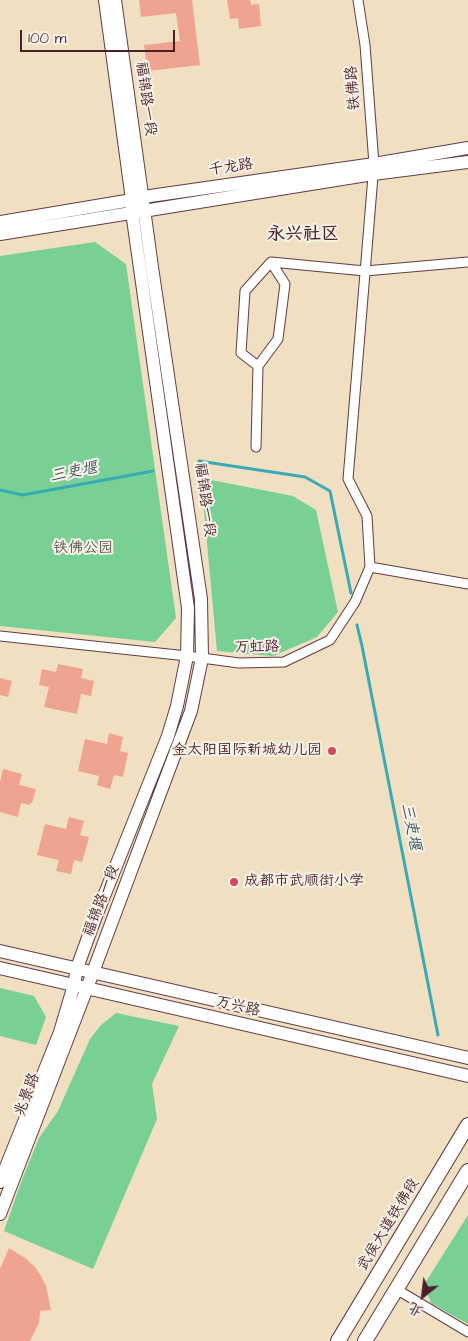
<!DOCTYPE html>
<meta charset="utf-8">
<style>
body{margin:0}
#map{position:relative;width:468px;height:1341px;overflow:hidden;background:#f0dfc0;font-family:"Architects Daughter","LXGW WenKai TC",sans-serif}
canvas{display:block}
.north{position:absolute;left:398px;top:1271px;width:50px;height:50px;-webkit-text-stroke:4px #f7f3e8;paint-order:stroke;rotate:209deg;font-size:14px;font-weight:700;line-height:20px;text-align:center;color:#4a1f2b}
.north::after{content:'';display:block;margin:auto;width:18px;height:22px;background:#4a1f2b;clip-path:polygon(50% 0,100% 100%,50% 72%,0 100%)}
.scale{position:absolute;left:20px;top:30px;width:155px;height:22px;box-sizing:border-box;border:2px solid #4a1f2b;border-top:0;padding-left:6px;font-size:15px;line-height:18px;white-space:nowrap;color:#4a1f2b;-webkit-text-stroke:4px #f7f3e8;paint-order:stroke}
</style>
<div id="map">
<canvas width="468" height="1341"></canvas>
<div class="north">北</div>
<div class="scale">100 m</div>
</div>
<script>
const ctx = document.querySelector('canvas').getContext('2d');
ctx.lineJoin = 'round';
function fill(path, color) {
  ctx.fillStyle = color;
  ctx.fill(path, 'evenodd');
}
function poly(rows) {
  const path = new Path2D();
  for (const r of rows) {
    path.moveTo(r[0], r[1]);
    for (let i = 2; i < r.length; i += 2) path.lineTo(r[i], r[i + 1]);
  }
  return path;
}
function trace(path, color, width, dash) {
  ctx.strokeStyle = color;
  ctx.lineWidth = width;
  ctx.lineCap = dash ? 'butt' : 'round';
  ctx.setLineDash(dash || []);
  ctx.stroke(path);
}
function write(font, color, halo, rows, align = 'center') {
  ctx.font = font + ' "Architects Daughter","LXGW WenKai TC",sans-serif';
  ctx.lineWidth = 4;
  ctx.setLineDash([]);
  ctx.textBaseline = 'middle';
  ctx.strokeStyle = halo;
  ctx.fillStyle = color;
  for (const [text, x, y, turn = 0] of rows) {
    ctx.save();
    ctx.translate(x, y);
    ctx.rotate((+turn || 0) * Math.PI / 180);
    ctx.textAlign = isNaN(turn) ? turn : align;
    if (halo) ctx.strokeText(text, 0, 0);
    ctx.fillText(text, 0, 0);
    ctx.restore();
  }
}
const green = poly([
 [95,242,126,264,176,618,155,642,0,626,0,256],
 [201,478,293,496,316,510,338,612,317,637,273,656,217,651],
 [0,988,34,996,46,1017,36,1045,0,1036],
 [116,1013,179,1026,152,1084,157,1119,93,1269,4,1231,20,1185,39,1138,58,1111,90,1039,101,1025],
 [468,1215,468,1324,431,1303,424,1285]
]);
const stream = poly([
 [199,461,305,477,330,491,351,593],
 [0,490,23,495,153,471],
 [357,625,362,646,438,1035]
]);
const building = poly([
 [139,0,192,0,200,65,148,71,144,45,180,41,176,13,141,17],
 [227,0,250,0,251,5,259,4,261,26,239,29,238,18,230,19],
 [58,664,83,669,81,678,94,681,91,696,81,694,77,714,44,707,49,687,39,685,42,669,56,672],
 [0,678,12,681,8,697,0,695],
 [109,733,123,737,120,751,128,753,123,777,114,775,110,789,97,785,99,776,78,771,85,739,107,744],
 [3,769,22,774,19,785,36,789,32,803,30,803,30,805,21,803,18,817,0,812,0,782],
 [69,817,84,821,80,835,89,837,82,862,74,860,71,874,56,871,59,860,37,855,45,824,66,829],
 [9,1248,25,1258,35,1267,41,1276,46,1286,51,1310,40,1311,39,1323,30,1341,0,1341,0,1269]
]);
const street = poly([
 [358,0,365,45,374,164,348,479,367,516,370,567,468,584],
 [258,366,278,339,285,284,271,262],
 [256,447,258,366,241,353,245,291,271,262,365,271,468,262],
 [0,636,187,656,239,663,284,662,330,640,355,602,370,567],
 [396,1289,468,1332]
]);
const secondary = poly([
 [0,222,132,200,143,197,374,164,468,148],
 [0,234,373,174,468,162],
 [0,951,468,1058],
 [0,968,468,1076],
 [0,1182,60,1032,74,985,77,968,96,916,168,736,177,706,187,656,188,608,132,212,132,200,105,0],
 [0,1214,87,988,191,711,202,658,201,599,153,274,115,0]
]);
const primary = poly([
 [338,1341,468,1125],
 [365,1341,468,1171]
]);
const markers = [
 [332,751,5,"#d1495b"],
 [234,882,5,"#d1495b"]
];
const streetNames = [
 ["铁佛路",354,88,-94],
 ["福锦路一段",145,99,82],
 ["千龙路",231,168,-8],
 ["福锦路一段",204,500,82],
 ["万虹路",257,648,-1],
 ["福锦路一段",102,901,-69],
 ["万兴路",238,1007,13],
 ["兆景路",28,1095,-69],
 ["武侯大道铁佛段",389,1225,-59]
];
const parkNames = [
 ["铁佛公园",83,549]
];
const poiNames = [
 ["金太阳国际新城幼儿园",322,751],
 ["成都市武顺街小学",244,882,"left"]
];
const waterNames = [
 ["三吏堰",74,473,-11],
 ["三吏堰",410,827,79]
];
const quarterNames = [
 ["永兴社区",303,235]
];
fill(green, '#78d095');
trace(stream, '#39aab4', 3);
fill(building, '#eea491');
trace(street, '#633c41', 11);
trace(secondary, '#633c41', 14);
trace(primary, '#633c41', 16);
trace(street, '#fff', 9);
trace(secondary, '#fff', 12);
trace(primary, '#fff', 14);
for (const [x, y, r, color] of markers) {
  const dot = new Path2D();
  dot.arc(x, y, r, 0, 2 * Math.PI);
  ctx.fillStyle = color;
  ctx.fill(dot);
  trace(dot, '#f7f3e8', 2);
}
write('15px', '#4a1f2b', '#f7f3e8', streetNames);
write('15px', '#58544b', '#f7f3e8', parkNames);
write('15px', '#4a1f2b', '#f7f3e8', poiNames, 'right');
write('italic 16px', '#435762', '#f7f3e8', waterNames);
write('bold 18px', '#4a1f2b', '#f7f3e8', quarterNames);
</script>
